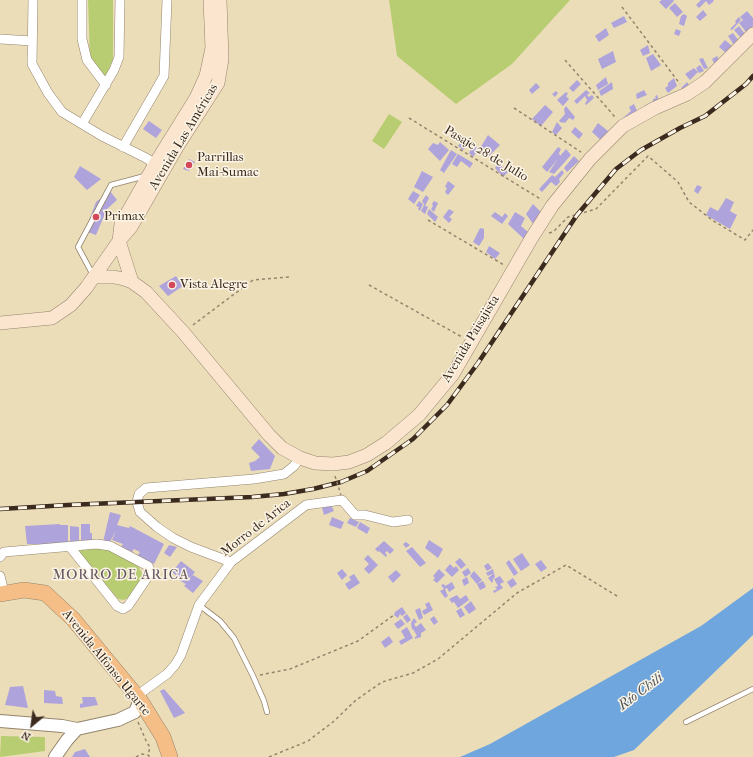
<!DOCTYPE html>
<meta charset="utf-8">
<style>
body{margin:0}
#map{position:relative;width:753px;height:757px;overflow:hidden;background:#ecddb9;font-family:"IM FELL French Canon",serif}
canvas{display:block}
.north{position:absolute;left:12px;top:705px;width:40px;height:40px;-webkit-text-stroke:3px #fcf5e5;paint-order:stroke;rotate:209deg;font-size:11px;font-weight:700;line-height:16px;text-align:center;color:#3b2a1e}
.north::after{content:'';display:block;margin:auto;width:14px;height:18px;background:#3b2a1e;clip-path:polygon(50% 0,100% 100%,50% 72%,0 100%)}
</style>
<div id="map">
<canvas width="753" height="757"></canvas>
<div class="north">N</div>
</div>
<script>
const ctx = document.querySelector('canvas').getContext('2d');
ctx.lineJoin = 'round';
function fill(path, color) {
  ctx.fillStyle = color;
  ctx.fill(path, 'evenodd');
}
function poly(rows) {
  const path = new Path2D();
  for (const r of rows) {
    path.moveTo(r[0], r[1]);
    for (let i = 2; i < r.length; i += 2) path.lineTo(r[i], r[i + 1]);
  }
  return path;
}
function trace(path, color, width, dash) {
  ctx.strokeStyle = color;
  ctx.lineWidth = width;
  ctx.lineCap = dash ? 'butt' : 'round';
  ctx.setLineDash(dash || []);
  ctx.stroke(path);
}
function write(font, color, halo, rows, align = 'center') {
  ctx.font = font + ' "IM FELL French Canon",serif';
  ctx.lineWidth = 3;
  ctx.setLineDash([]);
  ctx.textBaseline = 'middle';
  ctx.strokeStyle = halo;
  ctx.fillStyle = color;
  for (const [text, x, y, turn = 0] of rows) {
    ctx.save();
    ctx.translate(x, y);
    ctx.rotate((+turn || 0) * Math.PI / 180);
    ctx.textAlign = isNaN(turn) ? turn : align;
    if (halo) ctx.strokeText(text, 0, 0);
    ctx.fillText(text, 0, 0);
    ctx.restore();
  }
}
const green = poly([
 [88,0,113,0,113,59,104,80,90,60],
 [389,0,570,0,512,64,456,104,397,56],
 [389,114,402,122,384,149,372,141],
 [82,549,107,549,138,566,143,575,129,597,124,600,118,599,79,553],
 [1,736,45,737,45,751,0,757]
]);
const water = poly([
 [753,588,753,635,634,750,614,757,460,757,490,744,701,626]
]);
const building = poly([
 [662,0,673,0,674,1,666,9,659,2],
 [701,0,713,0,714,1,709,5,706,1,699,8,696,5],
 [675,3,683,12,677,17,669,8],
 [703,10,707,15,700,21,696,17],
 [747,11,753,18,753,26,746,32,739,23,743,20,740,17],
 [684,14,687,16,684,26,679,24,681,16],
 [624,16,627,22,614,28,611,23],
 [739,17,741,20,732,30,730,29,736,23,735,21],
 [739,26,745,34,741,38,734,30],
 [606,28,609,35,599,42,595,36],
 [676,29,681,31,679,36,674,34],
 [733,33,739,41,734,45,728,36],
 [725,40,732,46,726,53,719,47],
 [648,45,650,53,643,56,640,50],
 [613,51,616,62,602,69,598,59],
 [653,54,661,65,651,71,646,58],
 [717,56,719,60,714,63,712,59],
 [703,58,708,68,704,69,699,59],
 [700,65,704,71,699,73,696,68],
 [694,68,698,72,690,80,685,74],
 [606,77,608,84,598,90,596,85],
 [674,78,677,86,668,93,665,88,668,86,668,83],
 [577,80,581,84,573,92,569,88],
 [612,82,613,89,601,96,599,91],
 [687,82,689,85,683,90,681,88],
 [536,83,540,87,532,94,529,90],
 [586,90,590,93,587,95,589,97,592,95,594,98,586,105,585,104,587,100,585,96,577,104,574,101],
 [644,90,647,95,637,99,636,94],
 [556,91,558,93,555,97,552,94],
 [566,92,568,94,566,96,569,99,563,106,557,100],
 [657,95,660,103,646,111,644,106,653,101,653,99,656,98,655,96],
 [634,104,639,115,625,123,623,118,631,111,629,107],
 [545,105,553,112,541,126,532,119],
 [566,106,575,117,573,120,569,118,565,123,563,122,562,123,559,121,565,114,564,109],
 [149,121,162,130,156,138,143,129],
 [557,122,562,128,556,135,552,132],
 [598,123,613,135,605,144,592,132],
 [575,127,583,134,579,139,571,132],
 [488,135,500,145,489,156,480,148],
 [464,137,470,141,463,150,458,146],
 [440,142,449,150,440,161,428,149,433,143,438,145],
 [474,144,479,149,473,157,469,153],
 [558,147,561,149,559,153,560,156,566,149,571,155,554,174,549,172,558,159,547,172,542,167],
 [451,150,457,154,444,173,440,170],
 [458,154,473,163,470,168,461,161,457,167,452,164],
 [574,156,579,161,567,172,564,168],
 [189,159,195,162,189,171,183,169],
 [498,162,504,169,506,167,508,172,503,177,495,168],
 [80,166,101,179,87,190,74,177],
 [562,170,564,173,559,179,560,182,556,186,551,182,542,192,539,189,552,175,555,177],
 [422,171,433,177,423,192,414,187],
 [448,181,455,186,448,195,445,192,447,188,445,187],
 [697,185,702,187,698,194,694,191],
 [110,191,117,200,107,209,96,235,85,231,96,202],
 [413,191,420,195,414,204,408,199],
 [426,195,429,198,425,206,422,201],
 [726,198,734,202,730,211,737,215,730,229,706,215,710,207,718,211],
 [419,201,423,204,420,211,418,209,419,207,416,206],
 [434,201,438,203,434,212,431,209,433,206,432,204],
 [533,204,542,213,534,225,526,214],
 [424,205,428,207,425,214,421,211],
 [429,209,438,217,435,222,427,214],
 [449,209,454,212,449,217,452,219,449,223,443,217],
 [495,212,502,217,505,213,508,216,502,224,491,216],
 [515,212,525,218,521,226,528,232,524,239,508,224],
 [480,228,484,229,484,238,479,246,473,242],
 [489,246,500,253,495,259,486,252],
 [176,276,183,286,168,296,159,286],
 [259,439,275,456,270,469,251,471,249,463,255,461,260,457,251,448],
 [331,505,334,511,324,515,322,508],
 [110,512,121,515,117,525,129,528,130,526,164,544,154,564,137,556,140,552,134,549,132,552,129,550,126,554,119,550,123,544,112,540,116,530,110,542,103,542],
 [332,517,344,522,341,529,329,525],
 [350,518,359,522,356,527,347,523],
 [360,522,370,528,367,534,357,528],
 [60,524,60,525,68,525,68,544,27,544,25,526],
 [81,524,90,524,90,533,92,533,92,542,81,543],
 [70,526,79,527,79,543,70,543],
 [429,540,443,549,438,558,425,548],
 [384,541,394,550,390,554,387,551,385,553,387,555,386,557,379,551,378,552,375,549],
 [406,542,410,545,406,548,403,544],
 [169,545,177,547,170,557,164,553],
 [412,547,426,563,420,567,406,551],
 [522,553,530,565,521,571,513,559],
 [368,555,378,565,369,574,364,569,369,564,364,559],
 [460,558,466,565,461,569,455,562],
 [509,560,518,573,514,576,506,563],
 [541,560,547,568,541,572,535,564],
 [181,561,195,572,187,582,193,575,203,581,193,593,184,586,186,584,177,579,178,577,172,572],
 [488,563,492,568,487,571,484,566],
 [450,564,454,568,456,566,459,570,452,577,445,570],
 [468,568,471,573,465,577,462,572],
 [342,569,347,575,342,580,337,573],
 [439,569,445,575,437,583,433,580,435,578,433,576],
 [493,569,495,577,493,579,493,581,492,583,488,578,494,573,488,576,486,573],
 [396,570,401,575,393,583,388,577],
 [474,571,482,580,477,584,483,581,486,587,480,590,477,584,470,576],
 [354,574,360,583,349,590,345,584,351,580,349,577],
 [500,576,504,582,500,584,503,588,494,593,493,591,497,589,495,587,498,586,494,579],
 [467,577,469,583,464,586,462,580],
 [513,578,517,584,511,588,507,582],
 [452,582,455,588,449,592,447,588,445,589,448,596,445,598,440,591,444,589,441,585,444,584,445,586],
 [457,595,460,599,466,595,469,600,458,608,454,602,452,603,449,599],
 [471,601,476,609,469,614,464,607],
 [429,602,433,610,424,615,422,611,427,608,425,604],
 [402,607,406,613,402,616,400,614,398,618,394,615,395,612],
 [420,608,423,618,419,620,415,610],
 [461,608,465,615,460,618,456,611],
 [407,614,411,620,407,623,403,617],
 [434,616,438,622,434,625,430,619],
 [414,618,417,622,414,624,416,627,421,623,426,630,421,633,421,637,415,639,415,637,417,636,413,629,412,630,411,623],
 [401,619,405,624,398,629,394,624],
 [407,627,413,638,401,645,399,641,405,638,401,631],
 [389,636,393,642,385,648,381,642],
 [23,686,28,708,5,705,10,687],
 [164,689,185,713,174,718,160,691],
 [44,690,55,691,56,696,62,697,63,704,44,703],
 [82,697,95,697,98,705,80,708,80,704,83,703],
 [85,749,90,757,72,757,75,752]
]);
const path = poly([
 [622,7,680,84],
 [565,60,615,117],
 [514,108,581,152],
 [409,118,542,200],
 [428,220,504,265],
 [549,233,553,232,568,217,596,209,648,156,678,182,689,202,712,220,745,240,753,230],
 [369,285,462,337],
 [193,325,253,280,289,277],
 [260,675,290,669,358,641,394,615],
 [138,722,147,743,150,747,148,755],
 [136,757,142,754,148,755,150,757],
 [269,757,308,741,333,722,356,700,382,682,413,673,438,659,517,593,566,565,617,596]
]);
const service = poly([
 [93,275,78,247,111,185,145,176],
 [199,605,220,621,234,638,253,676,264,701,267,712],
 [686,722,753,689]
]);
const minor = poly([
 [33,0,32,64,48,93,62,112,102,136,146,158,155,164],
 [82,0,82,39,87,60,106,85],
 [0,39,32,41],
 [82,124,114,70,119,57,120,0],
 [123,147,164,76,167,0],
 [0,557,4,552,97,544,110,546,148,566,151,572,128,606,123,609,117,606,70,547],
 [231,562,191,547,173,538,157,527,140,512,137,502,139,494,146,488,254,479,284,474,294,466,300,458],
 [0,576,4,592],
 [140,700,142,692,167,674,175,665,181,655,199,605,231,562,306,505,342,500,355,515,365,515,393,522,408,520]
]);
const tertiary = poly([
 [0,721,62,726,77,729,118,720,135,712,140,700],
 [55,757,67,740,77,729]
]);
const secondary = poly([
 [94,277,114,277,124,279,132,282,146,292,183,332,269,435,282,448,300,458,315,463,333,464,349,462,367,455,386,443,419,415,453,374,531,239,552,206,590,159,623,126,655,108,687,94,705,82,753,34],
 [132,282,119,241,121,224,155,164,196,98,206,76,212,48,210,0],
 [0,323,52,318,71,305,86,288,119,241,131,227,177,147,218,83,222,59,220,0]
]);
const primary = poly([
 [0,594,24,590,45,593,73,619,140,700,163,737,170,757]
]);
const rail = poly([
 [0,509,68,505,252,497,284,494,313,489,341,482,367,471,413,439,447,405,478,363,577,215,616,169,641,150,680,128,705,116,746,84,753,76]
]);
const pathBridge = poly([
 [335,476,341,495]
]);
const markers = [
 [189,165,4,"#d1495b"],
 [96,217,4,"#d1495b"],
 [172,285,4,"#d1495b"]
];
const streetNames = [
 ["Avenida Las Américas",184,137,-59],
 ["Pasaje 28 de Julio",486,154,31],
 ["Avenida Paisajista",471,339,-59],
 ["Morro de Arica",256,528,-38],
 ["Avenida Alfonso Ugarte",106,663,51]
];
const poiNames = [
 ["Parrillas",197,158],
 ["Mai-Sumac",197,173],
 ["Primax",104,217],
 ["Vista Alegre",180,285]
];
const neighbourhoodNames = [
 ["MORRO DE ARICA",121,576]
];
const waterNames = [
 ["Río Chili",641,692,-37]
];
fill(green, '#b8cd71');
fill(water, '#6fa6dd');
fill(building, '#aea4db');
trace(service, '#94846c', 6);
trace(minor, '#94846c', 10);
trace(tertiary, '#94846c', 14);
trace(secondary, '#94846c', 14);
trace(primary, '#94846c', 16);
trace(path, '#94846c', 1.5, [3, 3]);
trace(service, '#fff', 4.5);
trace(minor, '#fff', 9);
trace(tertiary, '#fff', 12);
trace(secondary, '#fbe5cf', 13);
trace(primary, '#f6be87', 15);
trace(rail, '#3b2a1e', 4.5);
trace(rail, '#fcf5e5', 3, [9]);
trace(pathBridge, '#94846c', 1.5, [3, 3]);
for (const [x, y, r, color] of markers) {
  const dot = new Path2D();
  dot.arc(x, y, r, 0, 2 * Math.PI);
  ctx.fillStyle = color;
  ctx.fill(dot);
  trace(dot, '#fcf5e5', 1.5);
}
write('13px', '#3b2a1e', '#fcf5e5', streetNames);
write('13px', '#3b2a1e', '#fcf5e5', poiNames, 'left');
ctx.letterSpacing = '1px';
write('14px', '#635560', '#fcf5e5', neighbourhoodNames);
ctx.letterSpacing = '0px';
write('italic 14px', '#4d5561', '#fcf5e5', waterNames);
</script>
